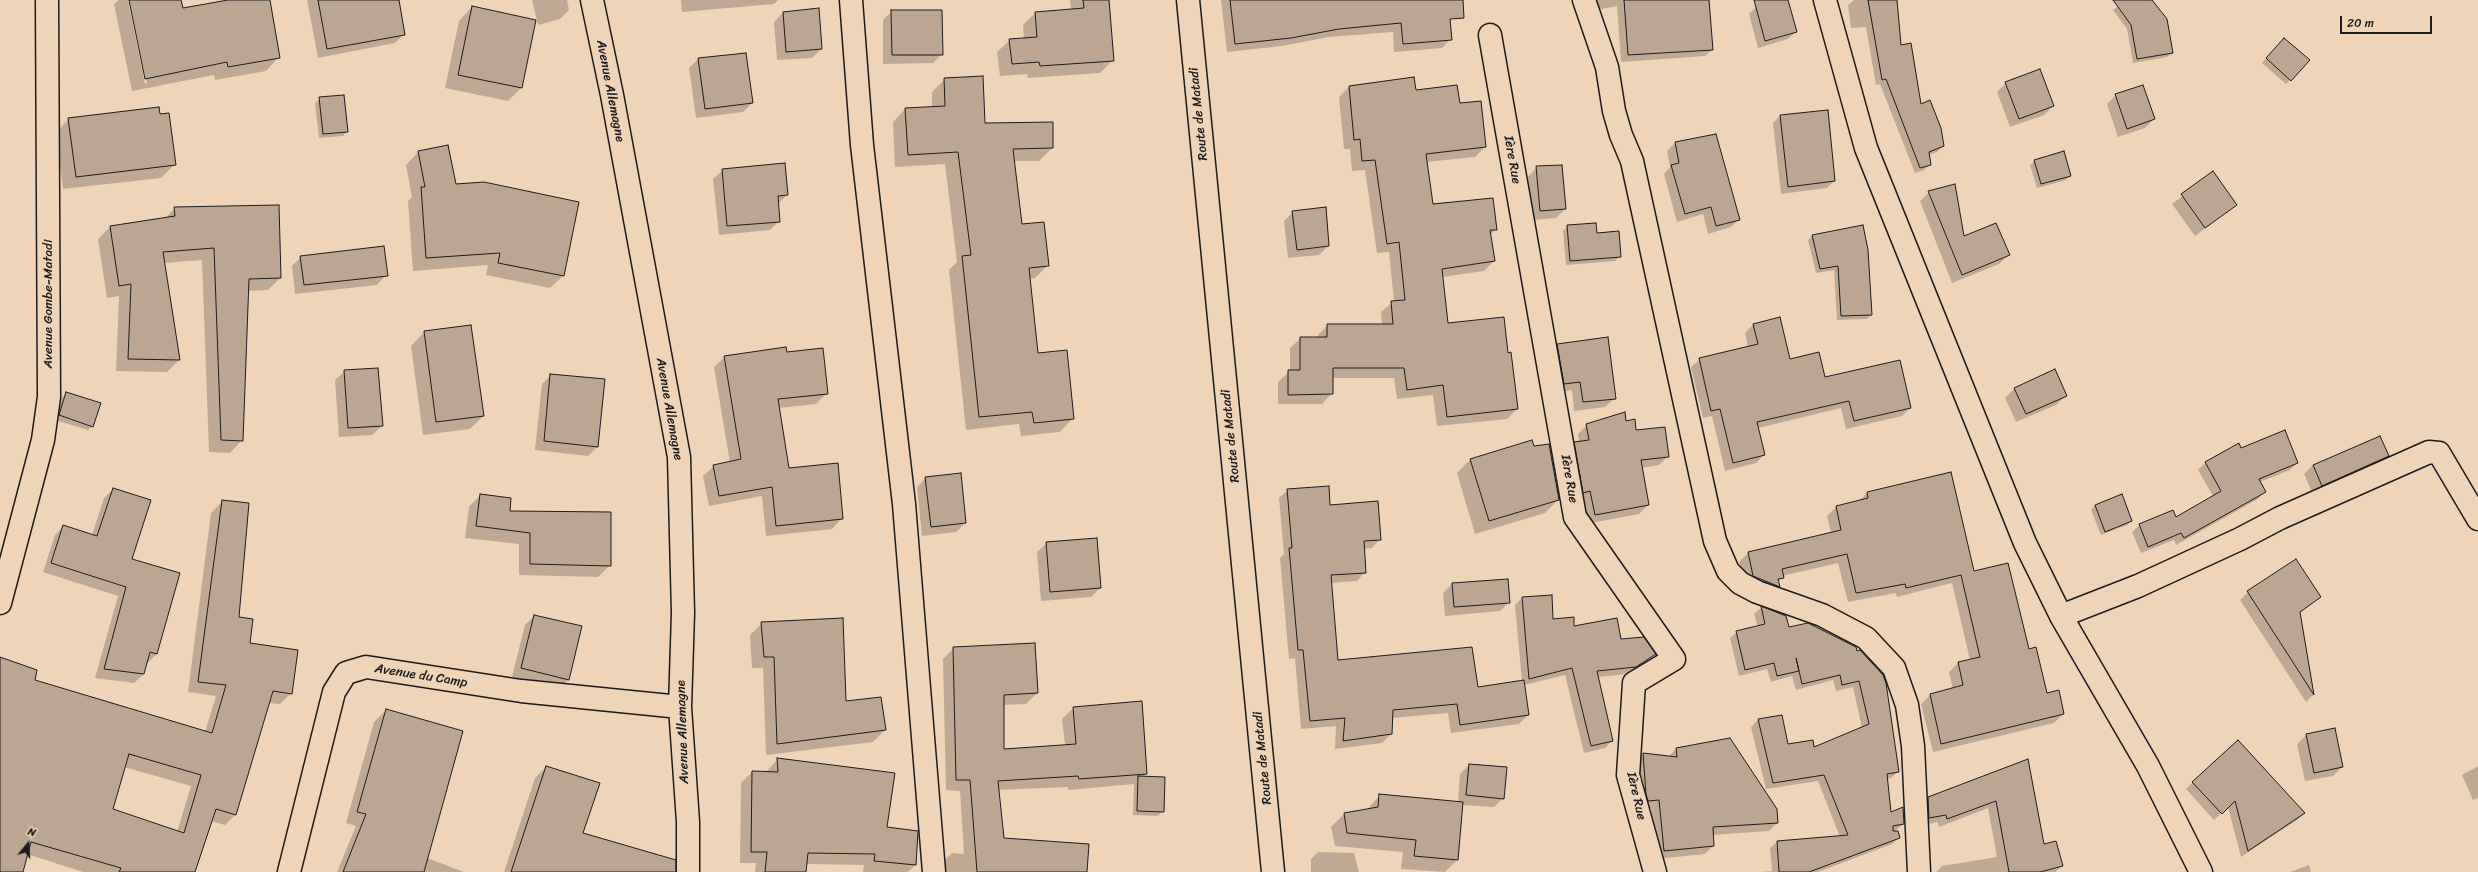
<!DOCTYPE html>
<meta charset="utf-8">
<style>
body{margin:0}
#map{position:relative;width:2478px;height:872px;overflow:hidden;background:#f0d4b7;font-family:Sriracha,sans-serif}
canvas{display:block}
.north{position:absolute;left:8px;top:824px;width:40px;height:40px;-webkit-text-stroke:3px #f0d4b7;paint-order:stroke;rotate:18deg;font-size:11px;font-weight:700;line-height:16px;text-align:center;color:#1c1c1c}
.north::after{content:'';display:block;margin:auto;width:14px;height:18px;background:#1c1c1c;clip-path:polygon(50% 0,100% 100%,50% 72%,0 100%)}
.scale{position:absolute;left:2340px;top:16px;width:92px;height:18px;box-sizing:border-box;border:2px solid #1c1c1c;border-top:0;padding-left:5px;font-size:12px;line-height:14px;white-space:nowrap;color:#1c1c1c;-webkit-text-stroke:3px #f0d4b7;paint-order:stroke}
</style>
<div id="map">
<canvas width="2478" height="872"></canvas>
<div class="north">N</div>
<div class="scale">20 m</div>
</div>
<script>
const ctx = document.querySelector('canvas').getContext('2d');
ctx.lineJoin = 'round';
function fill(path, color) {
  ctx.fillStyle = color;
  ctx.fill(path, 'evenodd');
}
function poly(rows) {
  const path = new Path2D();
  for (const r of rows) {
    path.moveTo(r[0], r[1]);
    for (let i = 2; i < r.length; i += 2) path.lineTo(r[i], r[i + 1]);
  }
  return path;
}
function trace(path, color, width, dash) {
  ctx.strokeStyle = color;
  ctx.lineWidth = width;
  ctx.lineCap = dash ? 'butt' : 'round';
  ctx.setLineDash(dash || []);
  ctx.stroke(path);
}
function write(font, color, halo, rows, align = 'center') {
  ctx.font = font + ' Sriracha,sans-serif';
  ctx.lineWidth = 4;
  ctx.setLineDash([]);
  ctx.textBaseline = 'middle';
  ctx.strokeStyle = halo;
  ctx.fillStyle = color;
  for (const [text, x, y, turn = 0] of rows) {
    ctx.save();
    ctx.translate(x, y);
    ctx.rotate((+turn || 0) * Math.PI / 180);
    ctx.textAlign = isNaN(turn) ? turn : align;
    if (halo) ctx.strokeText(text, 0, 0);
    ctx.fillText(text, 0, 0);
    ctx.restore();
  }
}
const shadow = poly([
 [119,0,128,0,145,84,147,83,130,0,180,0,182,9,234,0,269,0,279,57,266,71,215,80,214,75,132,91,114,4],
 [307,0,398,0,404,34,395,43,318,58],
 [532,0,567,0,569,10,560,19,538,25],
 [681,0,778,0,774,4,682,12],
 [1070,0,1108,0,1113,60,1100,73,1028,78,1027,74,1000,76,997,52,1010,40,1024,39,1023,25,1035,13,1071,10],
 [1221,0,1419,0,1451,39,1442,48,1394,52,1393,32,1329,37,1282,46,1227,52],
 [1595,0,1701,0,1712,50,1705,56,1621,62,1617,6,1596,10],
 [1854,0,1896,0,1900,46,1920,105,1943,146,1937,152,1929,155,1930,164,1924,170,1915,173,1880,84,1876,85,1866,27,1851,28,1848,5],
 [2126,0,2151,0,2172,53,2167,57,2133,63,2127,29,2113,10],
 [472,7,522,87,508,101,445,88,459,21],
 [1756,7,1796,32,1788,39,1758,48,1749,14],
 [892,11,942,54,933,63,883,64,883,20],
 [783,13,821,49,812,58,777,60,774,22],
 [2280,43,2290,80,2286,84,2262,63],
 [698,59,752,103,743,112,696,118,689,68],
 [945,79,984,124,1052,148,1039,161,1013,161,1021,225,1048,265,1035,278,1029,279,1038,354,1073,418,1060,432,1021,436,1019,424,966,430,949,270,957,262,945,164,895,167,893,122,906,108,932,107,932,92],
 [2006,83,2053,106,2044,115,2010,127,1997,92],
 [1349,87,1415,91,1459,104,1485,147,1475,157,1426,162,1432,205,1496,229,1490,235,1494,261,1484,271,1442,277,1447,324,1507,354,1517,409,1507,419,1437,426,1433,395,1397,399,1394,378,1332,378,1332,393,1322,404,1278,404,1278,382,1290,371,1290,348,1301,338,1318,338,1318,335,1328,325,1382,325,1381,312,1394,301,1389,252,1377,253,1365,170,1352,171,1350,149,1344,149,1339,97],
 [2116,95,2154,119,2145,128,2118,137,2107,104],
 [320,98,347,131,343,136,319,138,315,103],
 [1781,115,1834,181,1827,188,1781,194,1773,123],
 [69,119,175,164,161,178,63,189,56,132],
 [1675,143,1739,219,1731,227,1708,234,1703,214,1677,222,1664,174,1670,167,1667,151],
 [418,152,456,185,563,276,550,288,486,275,488,265,413,271,408,201,412,197,406,165],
 [2035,161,2070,176,2066,180,2037,188,2030,165],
 [1537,167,1565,209,1556,218,1531,220,1528,177],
 [723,170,787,195,778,204,779,221,770,230,719,235,713,179],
 [2213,173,2236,205,2195,236,2172,204],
 [1929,192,1963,238,2008,255,1999,264,1952,283,1920,201],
 [175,208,280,278,268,290,247,291,242,440,230,453,209,452,202,260,164,263,179,360,167,372,116,371,119,296,107,298,98,239,110,227,164,219],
 [1293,212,1328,246,1319,255,1288,258,1284,221],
 [1567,226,1596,234,1620,256,1615,261,1566,265,1563,231],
 [1862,226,1871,315,1867,319,1837,320,1834,270,1816,273,1808,240,1813,236],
 [301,257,386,275,377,285,295,294,292,266],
 [1753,325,1789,360,1824,379,1910,408,1902,416,1846,429,1841,408,1758,428,1764,455,1756,463,1725,471,1712,416,1703,418,1691,367,1700,359,1748,347,1745,333],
 [470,326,483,416,470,429,423,435,411,346,424,332],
 [1558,345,1615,398,1605,407,1574,411,1572,390,1555,393,1549,354],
 [786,353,827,393,816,404,778,408,788,469,842,518,832,529,766,536,762,496,709,506,703,476,714,466,730,463,714,367,725,357],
 [345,371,382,426,372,435,339,437,335,380],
 [551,375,597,447,588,456,535,450,542,384],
 [2014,389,2066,396,2056,405,2016,422,2005,398],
 [66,393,92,426,88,430,55,420,62,398],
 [1625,422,1668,456,1659,465,1641,468,1648,505,1639,514,1586,524,1566,452,1575,443,1579,442,1578,434,1587,425],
 [2379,437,2388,456,2378,465,2313,494,2304,474,2313,465],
 [2238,445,2241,449,2297,463,2290,470,2260,482,2265,491,2258,499,2176,545,2174,540,2141,553,2132,532,2140,525,2175,519,2213,496,2198,470,2205,463],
 [1470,460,1558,500,1545,513,1475,534,1457,473],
 [926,478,965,523,956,532,922,536,917,487],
 [113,489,157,654,147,663,144,674,134,683,95,678,118,596,43,572,55,535,64,526,92,535,104,498],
 [1288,490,1329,506,1380,539,1372,548,1363,549,1365,572,1357,581,1330,583,1337,661,1477,688,1522,682,1515,605,1522,598,1551,596,1552,620,1620,640,1654,654,1628,674,1598,677,1612,741,1605,748,1584,753,1565,675,1524,685,1528,715,1519,724,1451,733,1448,713,1392,718,1391,734,1382,743,1335,749,1336,726,1301,729,1295,658,1289,659,1280,558,1284,554,1279,498],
 [1867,493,1974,572,2028,650,2046,694,2063,714,2054,723,1933,752,1921,704,1930,695,1953,689,1949,672,1958,663,1970,660,1952,583,1897,597,1896,593,1848,602,1838,563,1782,576,1778,583,1779,586,1770,595,1745,585,1739,562,1748,553,1831,533,1827,516,1836,507,1859,501],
 [480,495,509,512,610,565,598,577,519,575,519,544,465,538,469,507],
 [2121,496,2131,521,2127,525,2101,535,2091,510,2095,505],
 [222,502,237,618,249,644,291,693,280,704,268,703,236,814,225,825,211,821,194,872,83,872,27,854,22,872,0,872,0,662,34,681,205,732,216,696,188,692,211,513],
 [124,767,191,786,177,832,111,810],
 [1047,543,1100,588,1091,597,1041,601,1037,552],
 [1452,584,1509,602,1500,611,1445,616,1443,593],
 [2248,592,2320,597,2299,614,2314,694,2306,702,2240,600],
 [1761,608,1785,616,1788,629,1855,648,1898,771,1891,778,1887,779,1890,813,1903,824,1894,832,1899,837,1892,844,1818,872,1761,872,1772,871,1770,848,1777,842,1840,837,1818,781,1766,789,1751,727,1758,720,1781,716,1787,745,1813,749,1862,728,1853,687,1836,691,1833,680,1796,690,1792,676,1771,682,1767,669,1739,676,1730,638,1737,632,1758,627,1754,614],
 [534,616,581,627,568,680,559,689,512,677,525,625],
 [762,623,845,702,885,730,873,742,766,755,763,668,752,668,750,635],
 [954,648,1037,693,1026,704,1003,705,1003,750,1065,745,1062,719,1073,708,1146,774,1143,777,1163,811,1158,816,1133,815,1134,784,1068,790,1068,787,998,790,1003,839,1086,872,941,872,941,864,952,853,964,854,960,791,946,790,943,659],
 [386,710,427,858,464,872,337,872,356,826,346,823,374,722],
 [2334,730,2342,767,2333,776,2305,781,2297,744,2306,735],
 [1729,739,1777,823,1769,831,1712,835,1713,846,1705,854,1657,859,1651,808,1640,808,1635,762,1644,754,1668,757,1676,749],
 [778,759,915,865,908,872,863,872,864,865,806,864,805,872,755,872,756,863,740,863,741,783,752,772,766,772],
 [2028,760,2043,845,2062,866,2055,872,1936,872,1942,866,1997,857,1988,808,1939,827,1937,822,1921,826,1920,807,1929,798],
 [1469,765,1503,798,1494,807,1462,805,1457,860,1445,872,1401,869,1403,852,1335,846,1331,827,1344,814,1367,810,1380,795,1458,802,1460,774],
 [2478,766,2478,798,2473,800,2462,775],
 [546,767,582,834,646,872,504,872,535,778],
 [2193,782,2304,813,2297,820,2241,857,2228,807,2214,820,2186,789],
 [1318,852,1354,853,1359,872,1311,872,1311,859],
 [2309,865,2311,872,2290,872]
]);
const building = poly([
 [129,0,181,0,183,8,228,0,270,0,280,58,228,67,227,62,145,79,129,0],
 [318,0,399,0,405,35,327,49,318,0],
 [1083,0,1109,0,1114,61,1040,66,1039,62,1012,64,1009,39,1037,37,1035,12,1084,8,1083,0],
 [1230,0,1463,0,1464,18,1450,19,1452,40,1403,44,1401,23,1339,29,1291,38,1235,44,1230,0],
 [1624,0,1709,0,1713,50,1628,55,1624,0],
 [1754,0,1788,0,1797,32,1765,41,1754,0],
 [1868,0,1897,0,1901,45,1911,43,1921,104,1930,100,1941,128,1944,146,1929,152,1931,165,1920,168,1886,79,1882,80,1868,0],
 [2113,0,2152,0,2167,19,2173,53,2137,59,2131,25,2113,0],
 [472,6,536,20,522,88,458,75,472,6],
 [819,8,822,49,786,52,783,12,819,8],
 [891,10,942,10,943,55,892,55,891,10],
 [2284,38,2310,60,2291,81,2266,58,2284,38],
 [746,53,753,103,705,109,698,58,746,53],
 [2040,69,2054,106,2019,119,2005,82,2040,69],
 [983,76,985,123,1053,122,1053,148,1013,149,1022,224,1044,222,1049,266,1029,268,1038,353,1067,350,1074,419,1034,423,1032,412,979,417,962,256,971,255,958,152,908,155,905,108,945,106,944,78,983,76],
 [1414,77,1416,90,1457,85,1460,103,1481,101,1486,147,1426,154,1433,204,1493,198,1497,230,1490,230,1495,261,1442,269,1448,323,1504,317,1508,353,1511,352,1518,409,1447,417,1443,385,1407,390,1404,368,1333,368,1333,394,1288,395,1288,370,1300,370,1300,337,1327,337,1327,324,1393,324,1391,301,1405,300,1399,242,1387,244,1375,160,1362,161,1360,139,1354,140,1349,86,1414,77],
 [2143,85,2155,119,2127,129,2115,94,2143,85],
 [344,95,348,132,323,134,319,97,344,95],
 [159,107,160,114,169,113,176,165,76,177,68,118,159,107],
 [1828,110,1835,181,1788,187,1780,115,1828,110],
 [1716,134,1740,220,1716,226,1711,207,1685,214,1671,165,1679,163,1675,142,1716,134],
 [448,145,456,184,484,182,579,202,564,276,498,263,500,253,426,258,421,187,425,187,418,151,448,145],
 [2064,151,2071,176,2041,184,2034,160,2064,151],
 [785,163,788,195,778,196,780,222,727,226,722,169,785,163],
 [1562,165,1566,209,1540,211,1536,166,1562,165],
 [2213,171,2237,205,2205,228,2181,194,2213,171],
 [1955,184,1964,236,1996,223,2010,255,1962,275,1928,191,1955,184],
 [279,205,281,278,249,279,243,441,221,440,214,248,163,252,180,360,128,359,131,284,119,286,110,226,175,216,174,207,279,205],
 [1326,207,1329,246,1297,250,1292,211,1326,207],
 [1596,223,1597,233,1619,231,1621,257,1570,261,1567,225,1596,223],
 [1863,225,1868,250,1872,315,1841,316,1838,266,1820,269,1812,235,1863,225],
 [384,246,388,276,304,285,300,256,384,246],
 [1780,317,1790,359,1819,352,1825,377,1900,360,1911,408,1854,421,1849,401,1757,422,1765,455,1733,463,1720,409,1711,411,1699,358,1758,344,1753,324,1780,317],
 [471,325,484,416,436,422,424,331,471,325],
 [1608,337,1616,399,1583,402,1580,382,1564,384,1557,344,1608,337],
 [786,347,787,352,823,348,828,394,778,399,789,468,838,463,843,519,776,526,772,487,719,496,713,465,741,459,724,356,786,347],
 [378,368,383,426,348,428,344,370,378,368],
 [2055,369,2067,396,2026,414,2014,388,2055,369],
 [550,374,605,379,598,447,544,441,550,374],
 [66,392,101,403,93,427,59,415,66,392],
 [1625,412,1626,421,1635,419,1636,430,1665,427,1669,457,1641,460,1649,505,1595,515,1590,491,1583,493,1574,442,1589,440,1586,424,1625,412],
 [2285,430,2298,463,2259,479,2266,492,2184,538,2181,533,2148,547,2139,524,2173,510,2176,517,2221,491,2205,462,2239,443,2241,448,2285,430],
 [2380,436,2389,456,2322,486,2313,465,2380,436],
 [1532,440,1534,446,1549,444,1559,500,1489,521,1470,459,1532,440],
 [1951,472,1974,571,2008,563,2029,649,2036,647,2047,693,2059,690,2064,714,1941,744,1930,694,1963,685,1958,662,1980,657,1961,575,1906,588,1905,584,1856,593,1847,554,1782,569,1784,578,1778,579,1780,587,1753,576,1748,552,1841,530,1836,506,1868,498,1867,492,1951,472],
 [961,473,966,523,931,527,925,477,961,473],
 [1329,486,1330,505,1378,501,1381,540,1364,541,1366,573,1331,575,1338,660,1472,647,1478,687,1524,680,1529,715,1460,725,1457,704,1393,710,1392,734,1343,741,1345,718,1310,721,1303,650,1298,650,1289,548,1292,548,1287,489,1329,486],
 [113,488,151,500,132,559,180,573,157,654,150,652,144,674,104,669,126,587,51,563,63,525,97,536,113,488],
 [480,494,511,498,510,511,611,512,611,566,530,564,530,533,476,526,480,494],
 [2122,494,2132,521,2105,532,2095,505,2122,494],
 [222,500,249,503,239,617,253,619,250,643,298,650,292,694,273,691,236,815,216,809,195,872,119,872,121,868,31,842,23,872,0,872,0,657,37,670,35,680,212,733,226,685,198,682,222,500],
 [129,754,201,775,184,833,113,809,129,754],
 [1097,538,1101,588,1050,592,1046,542,1097,538],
 [2296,559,2321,597,2300,612,2314,695,2247,591,2296,559],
 [1508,579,1510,603,1454,607,1452,583,1508,579],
 [1552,595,1553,619,1574,617,1574,626,1617,618,1621,639,1644,637,1656,654,1636,667,1597,671,1613,741,1591,746,1572,668,1529,679,1522,597,1552,595],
 [1761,606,1786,616,1789,627,1808,623,1856,647,1857,651,1860,650,1883,675,1886,683,1899,772,1887,774,1891,812,1903,807,1904,824,1893,826,1893,831,1898,831,1900,838,1809,872,1779,872,1777,841,1848,835,1824,775,1773,783,1758,719,1782,715,1788,744,1813,740,1814,747,1869,724,1859,681,1842,685,1840,675,1802,684,1796,658,1799,671,1777,676,1774,663,1745,670,1736,631,1765,624,1761,606],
 [534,615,582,626,569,680,521,668,534,615],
 [843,618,846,701,881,697,886,730,777,744,774,657,764,657,761,622,843,618],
 [1035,643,1038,693,1004,695,1004,749,1076,744,1073,707,1142,701,1147,774,1079,779,1078,776,998,781,1004,838,1089,844,1087,872,977,872,970,780,956,780,953,647,1035,643],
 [386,709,463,731,424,872,343,872,366,814,357,812,386,709],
 [2335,728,2343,767,2314,773,2306,734,2335,728],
 [1730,738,1777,809,1778,823,1713,827,1714,846,1664,851,1659,800,1648,801,1646,794,1643,753,1677,757,1676,748,1730,738],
 [2238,740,2305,813,2248,851,2235,801,2222,814,2192,782,2238,740],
 [777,758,895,773,887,827,918,831,916,865,874,861,875,854,808,853,806,872,765,872,767,852,751,852,752,771,778,772,777,758],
 [2028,759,2044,844,2056,841,2063,866,2040,872,2009,872,1996,801,1947,819,1946,815,1929,818,1928,797,2028,759],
 [1469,764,1507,767,1504,799,1466,795,1469,764],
 [546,766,600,783,583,833,676,860,676,872,511,872,546,766],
 [1138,776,1165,777,1164,812,1137,811,1138,776],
 [1379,794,1463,802,1458,860,1414,856,1416,840,1347,833,1344,813,1378,807,1379,794]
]);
const minor = poly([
 [592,0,612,95,679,457,683,613,680,707,688,822,688,872],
 [851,0,862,145,904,504,934,872],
 [1584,0,1607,67,1614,111,1621,135,1632,161,1715,541,1728,571,1740,583,1757,592,1822,615,1866,638,1894,668,1907,705,1913,746,1919,872],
 [1825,0,1866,148,2025,543,2061,616,2148,766,2201,872],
 [1490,35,1575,517,1674,659,1634,683,1628,775,1655,872],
 [0,603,43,440,49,397,47,0],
 [2061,616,2138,586,2240,539,2280,518,2429,452,2439,453,2478,519],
 [289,872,334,692,346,673,366,667,521,691,680,707]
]);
const trunk = poly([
 [1188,0,1273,872]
]);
const streetNames = [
 ["Avenue Allemagne",610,91,79],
 ["Route de Matadi",1199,114,-96],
 ["Ière Rue",1512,160,80],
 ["Avenue Gombe-Matadi",49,304,-90],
 ["Avenue Allemagne",669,409,80],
 ["Route de Matadi",1231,436,-96],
 ["Ière Rue",1569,479,80],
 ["Avenue du Camp",421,676,9],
 ["Avenue Allemagne",683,732,-92],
 ["Route de Matadi",1263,758,-96],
 ["Ière Rue",1636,796,77]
];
fill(shadow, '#0003');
fill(building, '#bca691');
trace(building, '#1c1c1c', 1);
trace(minor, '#1c1c1c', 25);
trace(trunk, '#1c1c1c', 25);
trace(minor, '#f0d4b7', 22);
trace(trunk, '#f0d4b7', 22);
write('13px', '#1c1c1c', '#f0d4b7', streetNames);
</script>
